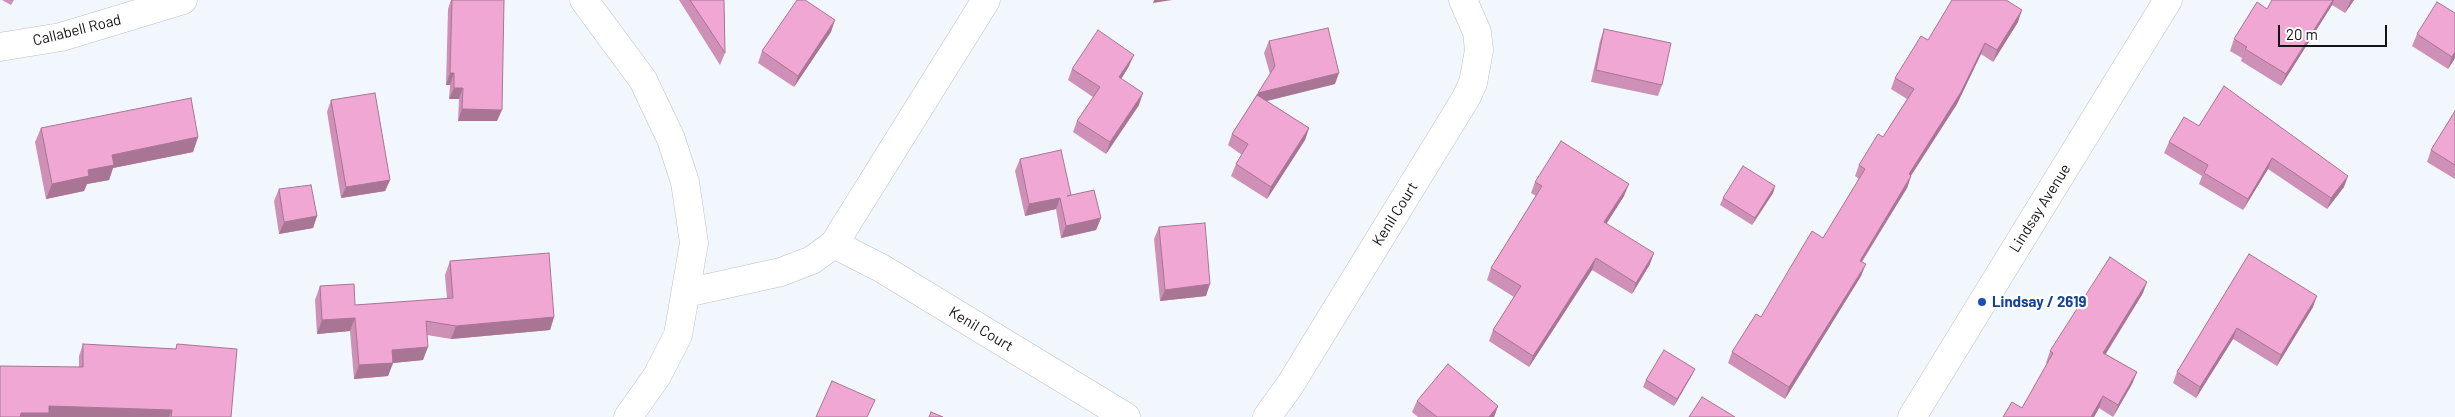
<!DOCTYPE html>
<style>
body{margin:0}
#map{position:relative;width:2455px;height:417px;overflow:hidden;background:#f2f7fd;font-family:Barlow,sans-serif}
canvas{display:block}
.scale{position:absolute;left:2278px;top:25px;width:109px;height:22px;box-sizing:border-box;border:2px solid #131416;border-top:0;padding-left:6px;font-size:15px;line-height:18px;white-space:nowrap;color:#131416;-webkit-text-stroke:4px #fff;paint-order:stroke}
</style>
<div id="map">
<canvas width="2455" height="417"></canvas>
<div class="scale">20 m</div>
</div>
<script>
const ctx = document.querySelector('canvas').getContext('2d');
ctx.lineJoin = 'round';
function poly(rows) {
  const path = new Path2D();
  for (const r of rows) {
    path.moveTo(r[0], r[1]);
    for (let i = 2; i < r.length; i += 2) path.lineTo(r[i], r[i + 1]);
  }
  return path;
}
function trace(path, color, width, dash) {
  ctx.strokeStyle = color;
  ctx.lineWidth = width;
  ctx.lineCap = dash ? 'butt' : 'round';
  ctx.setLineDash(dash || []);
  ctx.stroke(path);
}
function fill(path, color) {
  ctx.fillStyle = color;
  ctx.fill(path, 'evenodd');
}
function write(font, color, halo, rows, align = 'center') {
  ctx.font = font + ' Barlow,sans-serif';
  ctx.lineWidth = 4.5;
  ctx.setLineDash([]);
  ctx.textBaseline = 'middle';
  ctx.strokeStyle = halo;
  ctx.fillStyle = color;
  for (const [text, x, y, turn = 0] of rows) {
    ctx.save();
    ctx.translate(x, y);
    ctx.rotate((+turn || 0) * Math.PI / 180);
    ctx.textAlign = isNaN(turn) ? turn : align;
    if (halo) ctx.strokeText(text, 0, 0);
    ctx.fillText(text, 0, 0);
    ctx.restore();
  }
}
const street = poly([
 [584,0,643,80,671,139,685,182,694,243,678,335,657,376,628,417],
 [986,0,834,244,881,268,1126,417],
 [0,47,61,37,183,0],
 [686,293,781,272,812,260,834,244],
 [1267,417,1290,385,1466,98,1473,83,1479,50,1477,32,1463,0],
 [1912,417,2168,0]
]);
const wall = poly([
 [2,0,14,0,11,5],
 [451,0,504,0,497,121,458,121,459,99,449,99,450,85,446,85,448,9],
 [679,0,724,0,725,53,720,65],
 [2272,0,2354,0,2345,13,2332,5,2281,86,2241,61,2242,58,2230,51,2234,39,2267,9],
 [2455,13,2455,58,2448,69,2412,46,2417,34],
 [2018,22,1993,62,1981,54,1957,104,1911,176,1907,188,1862,262,1861,276,1785,399,1728,363,1732,352,1761,317,1823,238,1859,179,1855,176,1859,165,1883,137,1907,99,1891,89,1895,78,1928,40],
 [1604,29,1662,85,1658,96,1591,82,1600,41],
 [831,32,794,87,758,63,762,51],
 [1269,41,1335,84,1267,101,1309,128,1305,140,1267,199,1231,176,1236,164,1242,155,1228,145,1232,134,1270,74,1264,53],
 [1129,66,1121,79,1139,105,1106,154,1073,132,1077,121,1093,97,1068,80,1072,69],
 [331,100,390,180,385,191,341,198,327,112],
 [2455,111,2455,179,2427,162,2431,150],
 [2199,126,2344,187,2327,209,2268,169,2243,210,2199,184,2202,176,2164,153,2169,142],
 [41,128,198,137,193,152,113,168,109,180,87,184,84,191,46,199,35,142],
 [1020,159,1071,195,1101,218,1096,230,1061,238,1056,209,1025,216,1015,171],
 [1535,182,1624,196,1606,224,1650,264,1632,294,1592,270,1529,367,1489,341,1493,330,1514,297,1487,280,1491,268,1536,196,1531,193],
 [1775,186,1773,193,1752,225,1720,205,1723,198],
 [279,189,317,216,313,228,279,234,274,201],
 [1159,227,1206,296,1160,301,1154,239],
 [2249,254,2313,307,2277,366,2233,339,2196,398,2173,383,2177,372],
 [450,261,554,317,550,330,451,339,427,335,423,360,393,363,388,376,354,379,350,331,317,334,315,300,320,286,355,305,447,299,445,275],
 [2143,293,2106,354,2137,372,2132,384,2113,417,2099,408,2094,417,2003,417,2022,408,2047,364,2046,363,2050,351],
 [83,344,176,349,177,344,231,417,0,417,79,367,79,356],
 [1692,375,1674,406,1643,387,1646,380],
 [1417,401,1498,406,1494,417,1418,417,1412,412]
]);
const shadedWall = poly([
 [1154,0,1172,0,1153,3],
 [2333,0,2334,0,2332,5,2281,86,2286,74],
 [2351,0,2354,0,2345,13,2350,2],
 [2022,10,2018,22,1993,62,1997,50],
 [835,20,831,32,794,87,798,76],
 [1985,43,1981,54,1957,104,1904,186,1909,174],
 [2455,52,2455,58,2448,69,2452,57],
 [1134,55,1129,66,1115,89,1119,77],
 [450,73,454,73,450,85,446,85],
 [1339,73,1335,84,1254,104,1258,93],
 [454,88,463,88,459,99,449,99],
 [1143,93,1139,105,1106,154,1110,142],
 [462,109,502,110,497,121,458,121],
 [1309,128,1305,140,1267,199,1271,187],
 [198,137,193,152,113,168,109,180,87,184,84,191,46,199,52,184,88,170,112,155],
 [2272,158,2268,169,2243,210,2248,199],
 [1911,176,1907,188,1855,272,1860,261],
 [2348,176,2344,187,2327,209,2331,198],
 [390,180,385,191,341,198,346,187],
 [1629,184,1624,196,1600,234,1604,222],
 [1775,186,1773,193,1752,225,1755,218],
 [1060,198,1056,209,1025,216,1029,204],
 [317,216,313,228,279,234,284,222],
 [1101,218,1096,230,1061,238,1066,226],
 [1654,253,1650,264,1632,294,1636,283],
 [1596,258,1592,270,1529,367,1533,356],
 [1866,264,1861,276,1785,399,1789,387],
 [2147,282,2143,293,2099,364,2103,353],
 [1210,284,1206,296,1160,301,1165,290],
 [2317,296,2313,307,2277,366,2281,355],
 [554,317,550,330,451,339,456,326],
 [355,318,350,331,317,334,322,320],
 [2237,328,2233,339,2196,398,2200,387],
 [428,347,423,360,393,363,388,376,354,379,359,365,392,350],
 [1695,369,1692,375,1674,406,1677,399],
 [2137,372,2132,384,2113,417,2118,405],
 [2103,396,2099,408,2094,417,2091,417],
 [49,406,172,410,169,417,19,417,21,413],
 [1498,406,1494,417,1489,417]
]);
const building = poly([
 [452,0,504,0,502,110,462,109,463,88,454,88,454,73,450,73,452,0],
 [690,0,724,0,725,53,690,0],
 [797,0,805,0,835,20,798,76,762,51,797,0],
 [1952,0,2006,0,2022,10,1997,50,1985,43,1961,92,1909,174,1911,176,1860,261,1866,264,1789,387,1732,352,1756,314,1761,317,1812,231,1823,238,1865,169,1859,165,1878,134,1883,137,1914,89,1895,78,1921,36,1928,40,1952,0],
 [2272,0,2333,0,2286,74,2245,49,2247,47,2234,39,2257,2,2267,9,2272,0],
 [2437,2,2455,13,2455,52,2452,57,2417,34,2437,2],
 [1328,28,1339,73,1258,93,1275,66,1269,41,1328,28],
 [1604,29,1671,43,1662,85,1596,70,1604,29],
 [1098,30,1134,55,1119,77,1143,93,1110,142,1077,121,1100,87,1072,69,1098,30],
 [2224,86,2348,176,2331,198,2272,158,2248,199,2204,173,2208,165,2169,142,2184,117,2199,126,2224,86],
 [375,93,390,180,346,187,331,100,375,93],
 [1257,95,1309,128,1271,187,1236,164,1248,144,1232,134,1257,95],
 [191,98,198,137,112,155,114,165,88,170,89,176,52,184,41,128,191,98],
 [2455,111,2455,165,2431,150,2455,111],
 [1561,141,1629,184,1604,222,1654,253,1636,283,1596,258,1533,356,1493,330,1521,286,1491,268,1542,186,1535,182,1561,141],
 [1061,150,1071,195,1067,196,1094,190,1101,218,1066,226,1060,198,1029,204,1020,159,1061,150],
 [1743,166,1775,186,1755,218,1723,198,1743,166],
 [311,185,317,216,284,222,279,189,311,185],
 [1205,223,1210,284,1165,290,1159,227,1205,223],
 [549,253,554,317,456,326,426,321,428,347,392,350,393,363,359,365,355,318,322,320,320,286,354,284,355,305,453,298,450,261,549,253],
 [2249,254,2317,296,2281,355,2237,328,2200,387,2177,372,2249,254],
 [2110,257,2147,282,2103,353,2137,372,2118,405,2103,396,2091,417,2003,417,2012,402,2022,408,2053,353,2050,351,2110,257],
 [83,344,176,349,177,344,237,349,231,417,171,417,172,410,49,406,49,413,21,413,20,417,0,417,0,366,83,367,83,344],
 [1664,350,1695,369,1677,399,1646,380,1664,350],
 [1448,364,1498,406,1489,417,1437,417,1417,401,1448,364],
 [832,381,875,400,867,417,816,417,832,381],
 [1702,397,1735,417,1689,417,1702,397],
 [931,412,943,417,929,417,931,412]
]);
const markers = [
 [1982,302,5,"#1a4fb4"]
];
const streetNames = [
 ["Callabell Road",77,30,-14],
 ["Lindsay Avenue",2040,208,-58],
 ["Kenil Court",1395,214,-58],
 ["Kenil Court",981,329,31]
];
const transitNames = [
 ["Lindsay / 2619",1992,302]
];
trace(street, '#bbbfc6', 29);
trace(street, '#fff', 28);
fill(wall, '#ce90b6');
fill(shadedWall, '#a87594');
fill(building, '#f0a7d4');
trace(building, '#a87594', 1);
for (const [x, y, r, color] of markers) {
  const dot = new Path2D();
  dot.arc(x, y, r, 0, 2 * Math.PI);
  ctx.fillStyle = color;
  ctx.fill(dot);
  trace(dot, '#fff', 2);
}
write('15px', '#131416', '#fff', streetNames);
write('bold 15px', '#164399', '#fff', transitNames, 'left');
</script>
